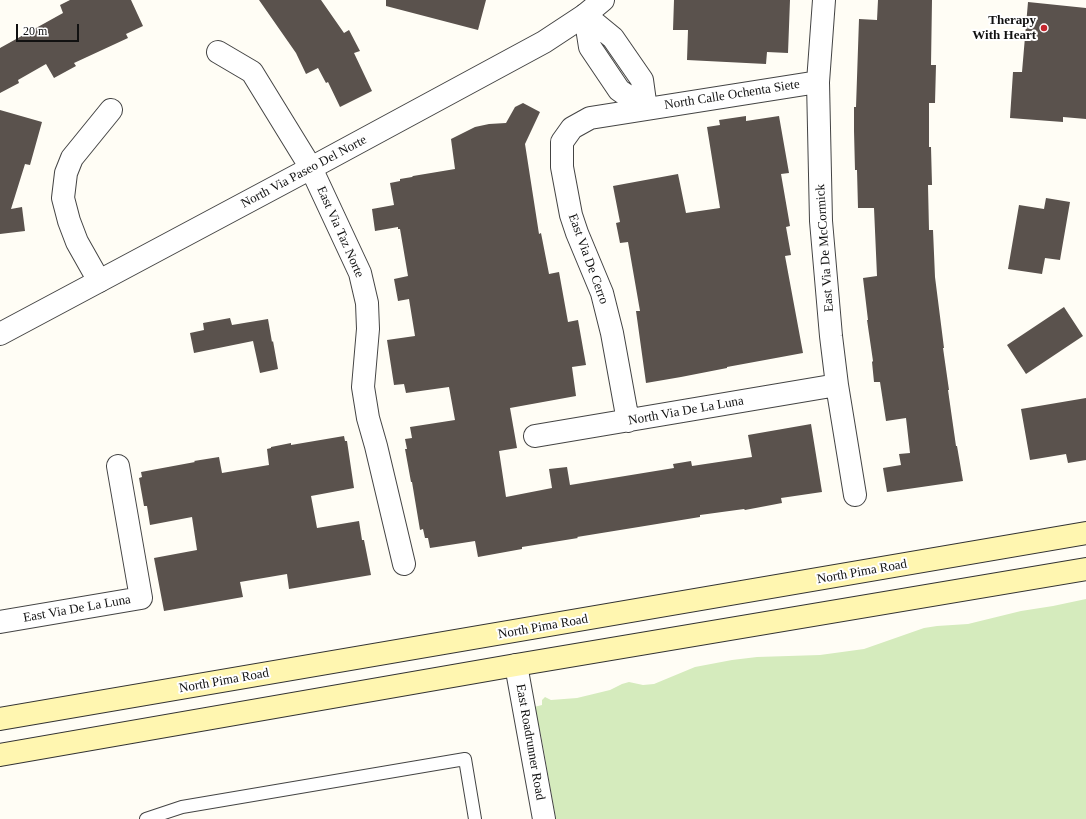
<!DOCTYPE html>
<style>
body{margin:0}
#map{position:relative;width:1086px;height:819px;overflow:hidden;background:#fffdf5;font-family:"Times New Roman",serif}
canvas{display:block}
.scale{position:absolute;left:16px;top:24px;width:63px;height:18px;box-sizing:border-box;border:2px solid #111;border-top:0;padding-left:5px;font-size:12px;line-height:14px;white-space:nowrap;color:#111;-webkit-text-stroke:3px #fff;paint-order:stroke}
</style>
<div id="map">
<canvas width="1086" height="819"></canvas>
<div class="scale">20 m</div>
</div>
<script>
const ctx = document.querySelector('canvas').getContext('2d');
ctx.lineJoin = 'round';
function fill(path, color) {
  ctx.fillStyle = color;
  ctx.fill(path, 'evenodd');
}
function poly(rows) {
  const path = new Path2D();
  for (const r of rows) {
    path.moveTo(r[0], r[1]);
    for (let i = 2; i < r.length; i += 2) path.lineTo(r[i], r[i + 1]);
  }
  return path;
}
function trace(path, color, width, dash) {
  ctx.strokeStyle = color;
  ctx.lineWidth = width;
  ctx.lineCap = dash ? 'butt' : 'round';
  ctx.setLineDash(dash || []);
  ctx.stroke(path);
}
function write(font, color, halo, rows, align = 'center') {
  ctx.font = font + ' "Times New Roman",serif';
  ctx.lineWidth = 4;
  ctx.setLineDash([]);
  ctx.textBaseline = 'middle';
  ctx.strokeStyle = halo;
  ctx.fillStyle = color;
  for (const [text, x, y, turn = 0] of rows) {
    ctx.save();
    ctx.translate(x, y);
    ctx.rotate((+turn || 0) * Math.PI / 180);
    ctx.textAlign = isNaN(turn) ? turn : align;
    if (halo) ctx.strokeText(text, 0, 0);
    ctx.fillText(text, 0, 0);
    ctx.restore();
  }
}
const green = poly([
 [1086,599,1086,819,556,819,541,735,534,707,542,705,542,700,545,697,551,700,577,698,610,690,622,684,629,682,643,685,654,684,695,667,732,660,757,657,820,655,864,649,924,628,937,626,968,624,1021,611,1053,606]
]);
const building = poly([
 [70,0,131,0,143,26,126,34,128,38,74,63,76,66,54,78,46,64,18,80,19,83,0,93,0,48,63,13,60,5],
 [259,0,321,0,344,33,349,30,360,51,354,53,372,91,340,107,328,82,326,83,318,68,306,74,296,53],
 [386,0,486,0,478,30,386,6],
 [674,0,790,0,788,53,767,52,766,64,687,60,688,30,673,30],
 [878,0,932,0,931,65,936,65,935,103,929,103,929,147,931,147,932,185,928,185,929,230,933,230,935,277,944,348,943,348,949,390,948,390,956,446,957,446,963,481,887,492,883,468,901,465,899,454,910,453,906,418,886,421,880,382,874,382,872,362,873,361,867,320,868,320,863,278,877,276,874,208,858,208,857,170,855,170,854,131,854,107,856,107,859,19,877,20],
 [1028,2,1086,8,1086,119,1063,117,1063,122,1010,118,1013,72,1022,72],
 [523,103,540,112,525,144,539,234,541,233,549,274,559,272,568,322,578,320,586,365,572,367,576,396,510,408,517,448,499,451,506,497,552,488,549,469,567,467,570,485,674,468,673,464,691,461,692,466,752,457,748,435,811,424,822,492,781,498,782,503,745,510,744,509,700,515,700,517,577,537,578,538,522,547,522,549,478,557,475,541,430,548,428,538,425,538,423,529,420,530,412,482,411,482,405,449,407,449,405,439,412,438,410,427,455,420,449,387,406,393,404,384,394,385,387,340,415,336,409,299,398,301,394,279,408,276,400,229,398,229,398,227,375,231,372,209,394,205,390,183,400,181,400,179,412,177,413,176,455,169,451,139,475,127,489,124,506,123,515,107],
 [0,110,42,122,30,165,25,164,11,209,22,207,25,231,0,234],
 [746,116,746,121,779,116,789,173,781,174,790,226,786,227,791,255,785,256,803,353,727,367,727,368,681,377,646,383,636,311,640,311,628,242,620,243,616,223,620,222,613,186,678,174,686,213,720,208,707,127,720,125,719,120],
 [1046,198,1070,202,1060,260,1045,258,1042,274,1008,269,1019,205,1044,209],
 [1064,307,1083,336,1026,374,1007,345],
 [230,318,232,325,268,319,272,342,273,341,278,369,260,373,253,341,194,353,190,333,204,330,203,323],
 [1086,398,1086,460,1068,463,1066,454,1030,460,1021,409],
 [344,436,345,441,347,441,354,488,311,496,317,528,359,521,362,540,364,540,371,575,289,589,287,574,240,582,243,597,164,611,154,558,197,550,192,517,150,525,147,506,144,506,139,478,142,477,141,472,195,462,194,461,219,457,222,473,269,465,267,449,271,448,271,447,291,443,291,445]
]);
const service = poly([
 [146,819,182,807,465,759,475,819]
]);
const minor = poly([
 [824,0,818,82,821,221,831,336,837,385,855,495],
 [585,15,590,47,619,90,646,109],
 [585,15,613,38,642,80,646,109],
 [218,52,252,72,311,168,360,273,367,303,368,329,363,387,368,418,376,446,404,564],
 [99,281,77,242,69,221,63,198,66,173,72,158,111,110],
 [628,421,612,333,602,293,577,233,571,215,562,167,562,142,572,128,590,118,818,82],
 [535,436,837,385],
 [0,622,141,598,118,466],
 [516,665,544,819]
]);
const tertiary = poly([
 [0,334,311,168,544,42,585,15,603,0]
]);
const secondary = poly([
 [0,719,1086,533],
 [0,755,516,665,1086,569]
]);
const markers = [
 [1044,28,4,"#c4262e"]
];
const poiNames = [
 ["Therapy",1036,21],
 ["With Heart",1036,36]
];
const streetNames = [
 ["North Calle Ochenta Siete",732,95,-9],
 ["North Via Paseo Del Norte",304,172,-28],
 ["East Via Taz Norte",340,232,66],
 ["East Via De McCormick",825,248,-94],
 ["East Via De Cerro",588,259,70],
 ["North Via De La Luna",686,411,-10],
 ["North Pima Road",862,572,-10],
 ["East Via De La Luna",77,609,-10],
 ["North Pima Road",543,627,-10],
 ["North Pima Road",224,681,-10],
 ["East Roadrunner Road",530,742,80]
];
fill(green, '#d5ebbd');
fill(building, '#5a524d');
trace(service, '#444', 14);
trace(minor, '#444', 24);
trace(tertiary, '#444', 24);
trace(secondary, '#333', 24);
trace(service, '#fff', 12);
trace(minor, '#fff', 22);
trace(tertiary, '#fff', 22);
trace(secondary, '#fff6b0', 22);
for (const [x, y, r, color] of markers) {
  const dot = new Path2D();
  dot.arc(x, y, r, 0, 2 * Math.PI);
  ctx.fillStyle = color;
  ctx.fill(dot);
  trace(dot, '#fff', 1.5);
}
write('bold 13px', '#111', '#fff', poiNames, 'right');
write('13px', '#111', '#fff', streetNames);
</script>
